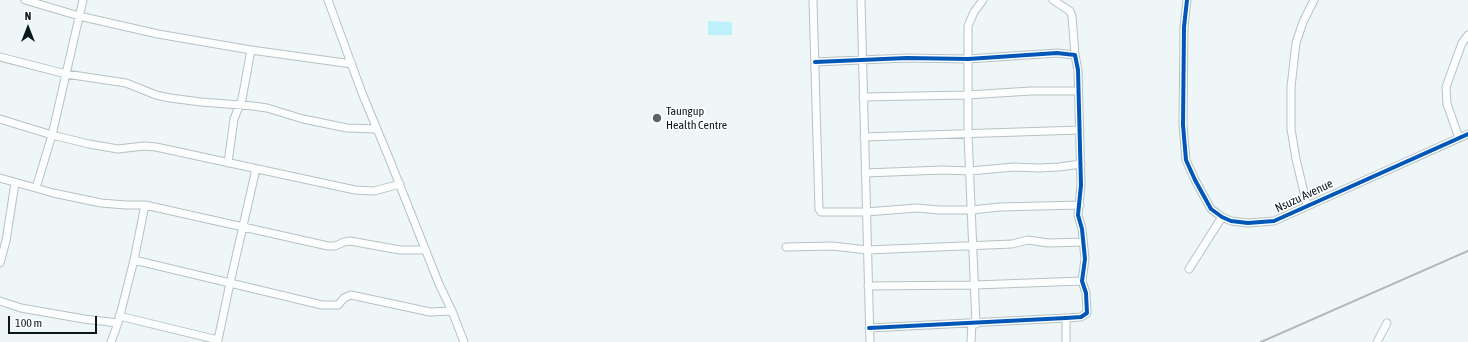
<!DOCTYPE html>
<style>
body{margin:0}
#map{position:relative;width:1468px;height:342px;overflow:hidden;background:#eef6f8;font-family:"Asap Condensed",sans-serif}
canvas{display:block}
.north{position:absolute;left:8px;top:8px;width:40px;height:40px;-webkit-text-stroke:3px #fff;paint-order:stroke;rotate:0deg;font-size:11px;font-weight:700;line-height:16px;text-align:center;color:#08191c}
.north::after{content:'';display:block;margin:auto;width:14px;height:18px;background:#08191c;clip-path:polygon(50% 0,100% 100%,50% 72%,0 100%)}
.scale{position:absolute;left:8px;top:316px;width:89px;height:18px;box-sizing:border-box;border:2px solid #08191c;border-top:0;padding-left:5px;font-size:12px;line-height:14px;white-space:nowrap;color:#08191c;-webkit-text-stroke:3px #fff;paint-order:stroke}
</style>
<div id="map">
<canvas width="1468" height="342"></canvas>
<div class="north">N</div>
<div class="scale">100 m</div>
</div>
<script>
const ctx = document.querySelector('canvas').getContext('2d');
ctx.lineJoin = 'round';
function fill(path, color) {
  ctx.fillStyle = color;
  ctx.fill(path, 'evenodd');
}
function poly(rows) {
  const path = new Path2D();
  for (const r of rows) {
    path.moveTo(r[0], r[1]);
    for (let i = 2; i < r.length; i += 2) path.lineTo(r[i], r[i + 1]);
  }
  return path;
}
function trace(path, color, width, dash) {
  ctx.strokeStyle = color;
  ctx.lineWidth = width;
  ctx.lineCap = dash ? 'butt' : 'round';
  ctx.setLineDash(dash || []);
  ctx.stroke(path);
}
function write(font, color, halo, rows, align = 'center') {
  ctx.font = font + ' "Asap Condensed",sans-serif';
  ctx.lineWidth = 3;
  ctx.setLineDash([]);
  ctx.textBaseline = 'middle';
  ctx.strokeStyle = halo;
  ctx.fillStyle = color;
  for (const [text, x, y, turn = 0] of rows) {
    ctx.save();
    ctx.translate(x, y);
    ctx.rotate((+turn || 0) * Math.PI / 180);
    ctx.textAlign = isNaN(turn) ? turn : align;
    if (halo) ctx.strokeText(text, 0, 0);
    ctx.fillText(text, 0, 0);
    ctx.restore();
  }
}
const green = poly([
 [708,21,732,22,732,35,708,35]
]);
const street = poly([
 [25,0,79,16,158,34,251,50,352,64],
 [328,0,362,93,389,158,439,284,452,311,464,342],
 [813,0,819,209,821,212,866,212,917,208,939,210,972,210,1000,207,1080,205],
 [861,0,870,342],
 [1053,0,1070,11,1072,16,1075,55],
 [1187,0,1184,27,1183,125,1186,160,1195,180,1211,209,1222,217,1231,221,1248,223,1274,221,1468,134],
 [0,57,66,74,126,83,156,95,170,98,201,102,253,106,267,108,303,119,347,128,376,129],
 [815,62,907,58,968,59,1057,53,1075,55,1078,70,1081,185,1078,215,1082,229,1085,259,1082,281,1086,293,1087,313,1081,317,1066,318,869,328],
 [863,97,967,95,1031,91,1078,91],
 [0,119,52,135,89,144,118,149,144,146,156,147,355,190,374,191,400,184],
 [864,137,1080,130],
 [1459,138,1447,104,1446,87,1462,43,1468,35],
 [228,163,234,119,242,99,251,50],
 [256,169,230,283,322,305,338,305,344,298,351,295,430,312,452,311],
 [865,173,943,170,970,171,1014,167,1039,168,1059,167,1081,164],
 [0,178,36,188,52,135,83,0],
 [36,188,53,193,101,203,126,205,145,205,328,246,335,246,344,242,350,241,400,250,426,250],
 [1307,205,1296,159,1291,129,1291,87,1296,43,1303,22,1314,0],
 [786,247,833,246,867,250,1012,244,1028,240,1048,243,1083,242],
 [0,263,6,241,15,183],
 [1189,269,1222,217],
 [868,286,975,285,1082,281],
 [0,301,21,308,84,319,118,323],
 [119,316,218,340,230,283,134,260],
 [976,324,968,134,968,26,974,12,983,0],
 [111,342,118,323,134,260,145,205],
 [971,342,972,323],
 [1066,342,1066,318],
 [1377,342,1387,323]
]);
const rail = poly([
 [1261,342,1468,251]
]);
const cycleway = poly([
 [1187,0,1184,27,1183,125,1186,160,1195,180,1211,209,1222,217,1231,221,1248,223,1274,221,1468,134],
 [815,62,907,58,968,59,1057,53,1075,55,1078,70,1081,185,1078,215,1082,229,1085,259,1082,281,1086,293,1087,313,1081,317,1066,318,869,328]
]);
const markers = [
 [657,118,5,"#586669"]
];
const poiNames = [
 ["Taungup",666,111],
 ["Health Centre",666,125]
];
const streetNames = [
 ["Nsuzu Avenue",1304,196,-25]
];
fill(green, '#bef2fb');
trace(street, '#b6c2c4', 9);
trace(street, '#fcfefe', 7);
trace(rail, '#b5b8b8', 2);
trace(cycleway, '#0057b8', 4);
for (const [x, y, r, color] of markers) {
  const dot = new Path2D();
  dot.arc(x, y, r, 0, 2 * Math.PI);
  ctx.fillStyle = color;
  ctx.fill(dot);
  trace(dot, '#fff', 1.5);
}
write('12px', '#08191c', '#fff', poiNames, 'left');
write('12px', '#08191c', '#fff', streetNames);
</script>
